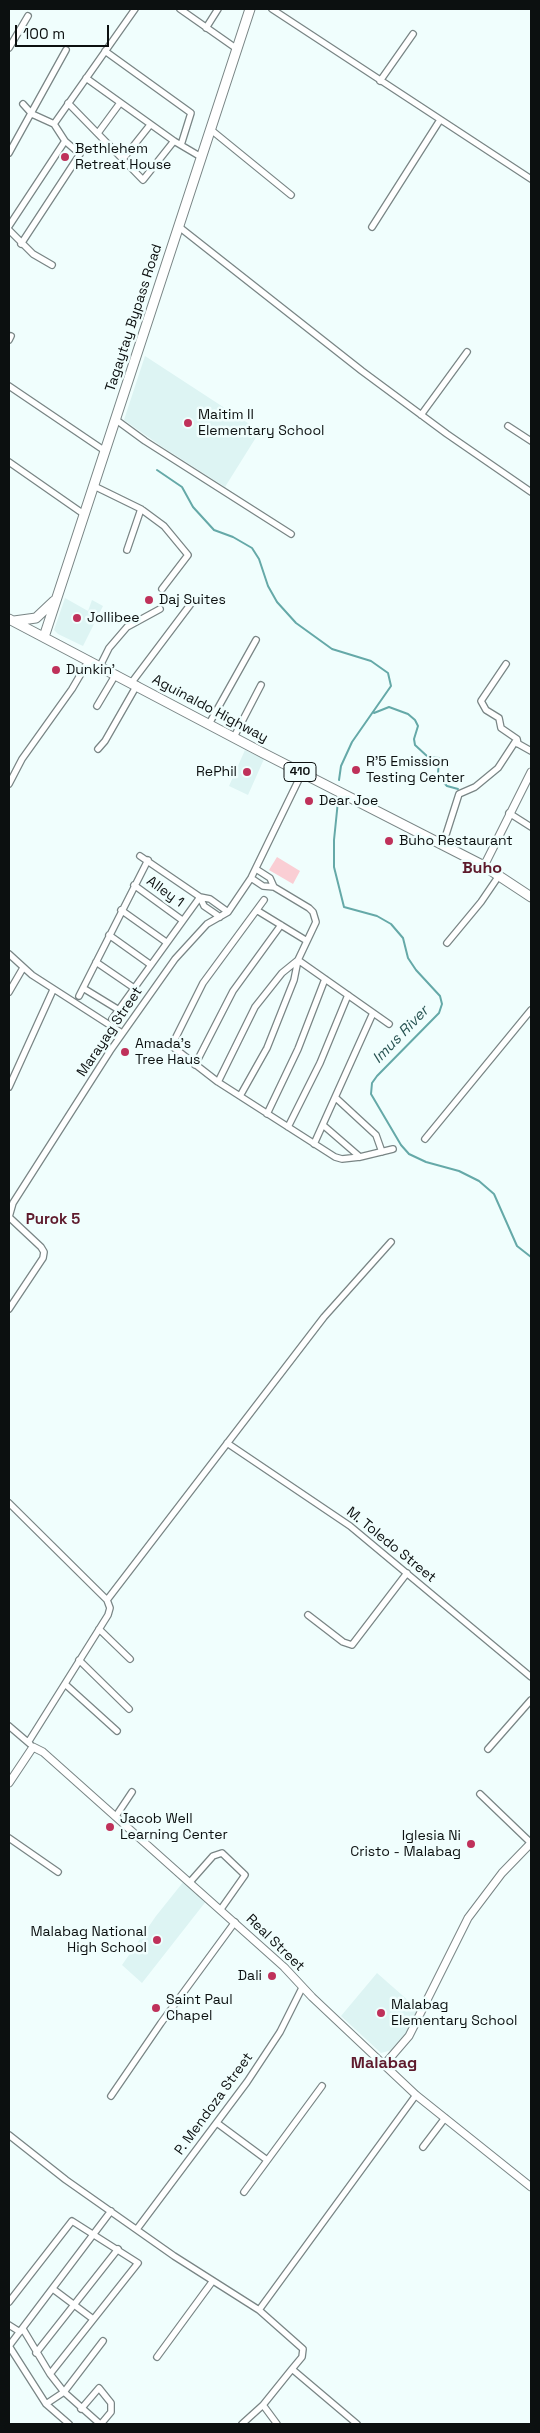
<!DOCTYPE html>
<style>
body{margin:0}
#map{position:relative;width:540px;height:2433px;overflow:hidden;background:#f0fefd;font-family:"Space Grotesk",sans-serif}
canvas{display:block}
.frame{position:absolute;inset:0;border:10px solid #0c1010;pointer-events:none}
.scale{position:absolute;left:15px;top:25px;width:94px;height:22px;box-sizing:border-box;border:2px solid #0c1010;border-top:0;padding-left:6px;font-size:15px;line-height:18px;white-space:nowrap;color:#0c1010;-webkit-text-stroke:4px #f0fefd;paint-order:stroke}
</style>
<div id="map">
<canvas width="540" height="2433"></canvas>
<div class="frame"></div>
<div class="scale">100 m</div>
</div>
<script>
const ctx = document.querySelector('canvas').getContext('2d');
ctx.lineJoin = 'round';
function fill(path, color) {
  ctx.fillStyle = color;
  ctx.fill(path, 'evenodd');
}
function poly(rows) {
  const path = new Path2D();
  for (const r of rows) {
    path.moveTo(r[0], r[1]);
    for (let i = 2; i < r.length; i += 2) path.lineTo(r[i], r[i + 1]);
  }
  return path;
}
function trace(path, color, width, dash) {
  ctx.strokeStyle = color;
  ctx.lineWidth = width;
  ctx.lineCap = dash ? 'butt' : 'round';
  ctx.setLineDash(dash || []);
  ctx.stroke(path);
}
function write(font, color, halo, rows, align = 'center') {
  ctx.font = font + ' "Space Grotesk",sans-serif';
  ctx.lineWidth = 5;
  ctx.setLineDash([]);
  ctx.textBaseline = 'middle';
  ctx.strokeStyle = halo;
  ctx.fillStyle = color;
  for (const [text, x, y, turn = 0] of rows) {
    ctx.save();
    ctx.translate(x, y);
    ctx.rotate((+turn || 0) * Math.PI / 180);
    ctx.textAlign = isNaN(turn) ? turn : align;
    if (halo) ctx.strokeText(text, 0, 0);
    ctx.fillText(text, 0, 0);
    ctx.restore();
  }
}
const built = poly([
 [145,356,260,431,225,487,161,446,124,420],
 [65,598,88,611,92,600,103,606,83,646,58,634,54,630],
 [245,750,264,759,248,795,229,786],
 [184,1881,207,1900,142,1983,122,1965,156,1916],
 [377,1973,419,2010,406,2033,392,2050,381,2053,341,2016]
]);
const green = poly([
 [277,857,300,871,293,884,269,870]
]);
const stream = poly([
 [157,470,182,487,193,507,214,530,233,537,252,548,259,559,268,586,277,602,296,623,332,649,371,661,388,673,391,686,352,742,341,766,339,780],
 [374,713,389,707,408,714,415,720,418,726,414,739,415,745,428,757,439,758,438,774,442,781,447,786,458,789],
 [338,801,334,840,334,867,344,907,377,916,391,924,403,938,408,958,416,970,440,996,442,1004,439,1013,377,1076,372,1083,371,1094,401,1145,409,1154,426,1162,459,1171,479,1181,494,1194,517,1246,531,1257]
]);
const minor = poly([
 [180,9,237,49],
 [272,9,531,179],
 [206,28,218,9],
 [9,48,28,16],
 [105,51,191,113,181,145],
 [86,78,174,141,201,157],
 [380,81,413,34],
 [68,103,143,180,174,141],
 [54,124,135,9],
 [210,129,291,195],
 [98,133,120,103],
 [9,153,66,50],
 [123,159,150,125],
 [9,226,65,141],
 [178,226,362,371,447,434,531,492],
 [372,227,440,120],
 [9,230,33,254,52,265],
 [21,244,80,154,65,141,54,124,32,114,23,104],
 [9,340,11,336],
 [9,386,105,451],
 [421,415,467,352],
 [115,419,145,441,291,534],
 [508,426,531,441],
 [9,462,85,515],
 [94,486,141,509,164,526,188,555,162,589],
 [127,550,141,509],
 [506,664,481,701,486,710,499,718,501,728,517,739,518,744],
 [100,666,109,648,127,627,160,609],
 [132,682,193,601],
 [97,706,116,674],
 [209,724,256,640],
 [234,737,261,685],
 [98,749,105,741,137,685],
 [9,784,22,759,72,689,89,660],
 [509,813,531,827],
 [443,844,459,794,475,787,498,768,515,742,531,751],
 [140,856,200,897,210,899,228,912],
 [256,869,270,878,274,887],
 [134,885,182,920],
 [200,897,204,906,220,917],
 [264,900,203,983,174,1041,173,1047,218,1082,335,1157,342,1159,360,1157,393,1149],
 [121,910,166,942],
 [258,911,307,941],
 [109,935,151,965],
 [447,943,481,902,496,880],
 [9,954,32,975,122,1033],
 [298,960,389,1024],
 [96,962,134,988],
 [83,988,119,1010],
 [9,992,23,968],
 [79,996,148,860],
 [112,1019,200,897],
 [195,1065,233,991,281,925],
 [218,1082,255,1007,282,973,298,960],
 [9,1087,53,990],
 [240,1096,267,1048,294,980,298,960,316,922,313,912,309,908,274,887,263,886,251,878],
 [336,1098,376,1135,382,1152],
 [267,1114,298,1049,325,979],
 [323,1125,360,1157],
 [288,1127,320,1063,348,995],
 [425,1139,531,1010],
 [314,1144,373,1013],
 [9,1309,43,1258,44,1252,41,1247,9,1217,13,1203,110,1051,175,959,207,924,228,912,251,878,302,773],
 [227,1443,350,1526,531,1677],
 [9,1503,107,1600],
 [308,1615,343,1642,352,1645,407,1573],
 [99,1629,130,1659],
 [79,1660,129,1709],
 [65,1684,117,1731],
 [9,1726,30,1744],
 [29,1741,108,1615,110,1608,107,1600,324,1317,391,1242],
 [488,1749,531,1700],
 [480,1794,531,1843],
 [116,1816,132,1792],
 [9,1838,58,1872],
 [190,1882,213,1856,222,1853,245,1875,221,1909],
 [111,2096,161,2023,235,1922],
 [217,2123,267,2160],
 [9,2135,66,2180,174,2256,259,2310,303,2349,302,2357,292,2369,357,2424],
 [423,2147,445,2118],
 [244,2192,322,2086],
 [137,2229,247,2082,280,2032,302,1988],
 [53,2289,93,2319],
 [9,2302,72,2221,138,2263,50,2374,23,2329],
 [259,2310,416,2095],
 [9,2325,20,2332],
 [36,2353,118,2249],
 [157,2357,212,2282],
 [50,2374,64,2392,100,2424],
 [46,2404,64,2392,103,2341],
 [263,2405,277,2424],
 [81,2409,99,2388,111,2403,111,2412,101,2424],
 [69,2424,46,2404,9,2346,111,2211],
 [242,2424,263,2405,292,2369]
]);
const tertiary = poly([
 [484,866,531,772],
 [9,1783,33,1747,43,1752,284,1967,312,1997,416,2095,531,2187],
 [384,2065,409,2036,468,1918,502,1873,531,1843]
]);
const primary = poly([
 [9,619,263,753,484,866,531,897],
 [14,621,36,618,54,601],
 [44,637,250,9]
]);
const markers = [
 [65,157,5,"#bf315a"],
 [188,423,5,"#bf315a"],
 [149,600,5,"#bf315a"],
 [77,618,5,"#bf315a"],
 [56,670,5,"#bf315a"],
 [356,770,5,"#bf315a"],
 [247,772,5,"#bf315a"],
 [309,801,5,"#bf315a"],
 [389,841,5,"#bf315a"],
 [125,1052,5,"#bf315a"],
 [110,1827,5,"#bf315a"],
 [471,1844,5,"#bf315a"],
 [157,1940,5,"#bf315a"],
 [272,1976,5,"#bf315a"],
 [156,2008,5,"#bf315a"],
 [381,2013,5,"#bf315a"]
];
const shields = [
 [300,772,32]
];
const shieldNames = [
 ["410",300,772]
];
const poiNames = [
 ["Bethlehem",75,149],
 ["Retreat House",75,165],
 ["Maitim II",198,415],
 ["Elementary School",198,431],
 ["Daj Suites",159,600],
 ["Jollibee",87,618],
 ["Dunkin'",66,670],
 ["R'5 Emission",366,762],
 ["Testing Center",366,778],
 ["RePhil",237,772,"right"],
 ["Dear Joe",319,801],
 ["Buho Restaurant",399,841],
 ["Amada's",135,1044],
 ["Tree Haus",135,1060],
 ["Jacob Well",120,1819],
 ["Learning Center",120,1835],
 ["Iglesia Ni",461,1836,"right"],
 ["Cristo - Malabag",461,1852,"right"],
 ["Malabag National",147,1932,"right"],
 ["High School",147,1948,"right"],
 ["Dali",262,1976,"right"],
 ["Saint Paul",166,2000],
 ["Chapel",166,2016],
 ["Malabag",391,2005],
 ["Elementary School",391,2021]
];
const streetNames = [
 ["Tagaytay Bypass Road",134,318,-72],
 ["Aguinaldo Highway",210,709,28],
 ["Alley 1",165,892,36],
 ["Marayag Street",110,1032,-56],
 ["M. Toledo Street",391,1545,39],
 ["Real Street",275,1943,44],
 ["P. Mendoza Street",214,2104,-54]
];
const waterNames = [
 ["Imus River",401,1035,-46]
];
const neighbourhoodNames = [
 ["Purok 5",53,1220]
];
const quarterNames = [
 ["Buho",482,869],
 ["Malabag",384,2064]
];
fill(built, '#ddf4f3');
fill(green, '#faced4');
trace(stream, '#65a9a8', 2);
trace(minor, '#798585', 8);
trace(tertiary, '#798585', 9);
trace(primary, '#798585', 11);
trace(minor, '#fff', 5.5);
trace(tertiary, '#fff', 7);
trace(primary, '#fff', 9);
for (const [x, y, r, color] of markers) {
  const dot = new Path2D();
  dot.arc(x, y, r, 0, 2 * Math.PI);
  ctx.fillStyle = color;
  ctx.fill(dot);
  trace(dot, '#f0fefd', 2);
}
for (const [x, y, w] of shields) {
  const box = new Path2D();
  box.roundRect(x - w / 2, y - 9.5, w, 19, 4);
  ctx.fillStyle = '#f0fefd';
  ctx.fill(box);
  trace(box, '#0c1010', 1);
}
write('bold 12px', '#0c1010', null, shieldNames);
write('14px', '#0c1010', '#f0fefd', poiNames, 'left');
write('14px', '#0c1010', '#f0fefd', streetNames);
write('italic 15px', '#2a5554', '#f0fefd', waterNames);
write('bold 15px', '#5e1a2c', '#f0fefd', neighbourhoodNames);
write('bold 16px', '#5e1a2c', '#f0fefd', quarterNames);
</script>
